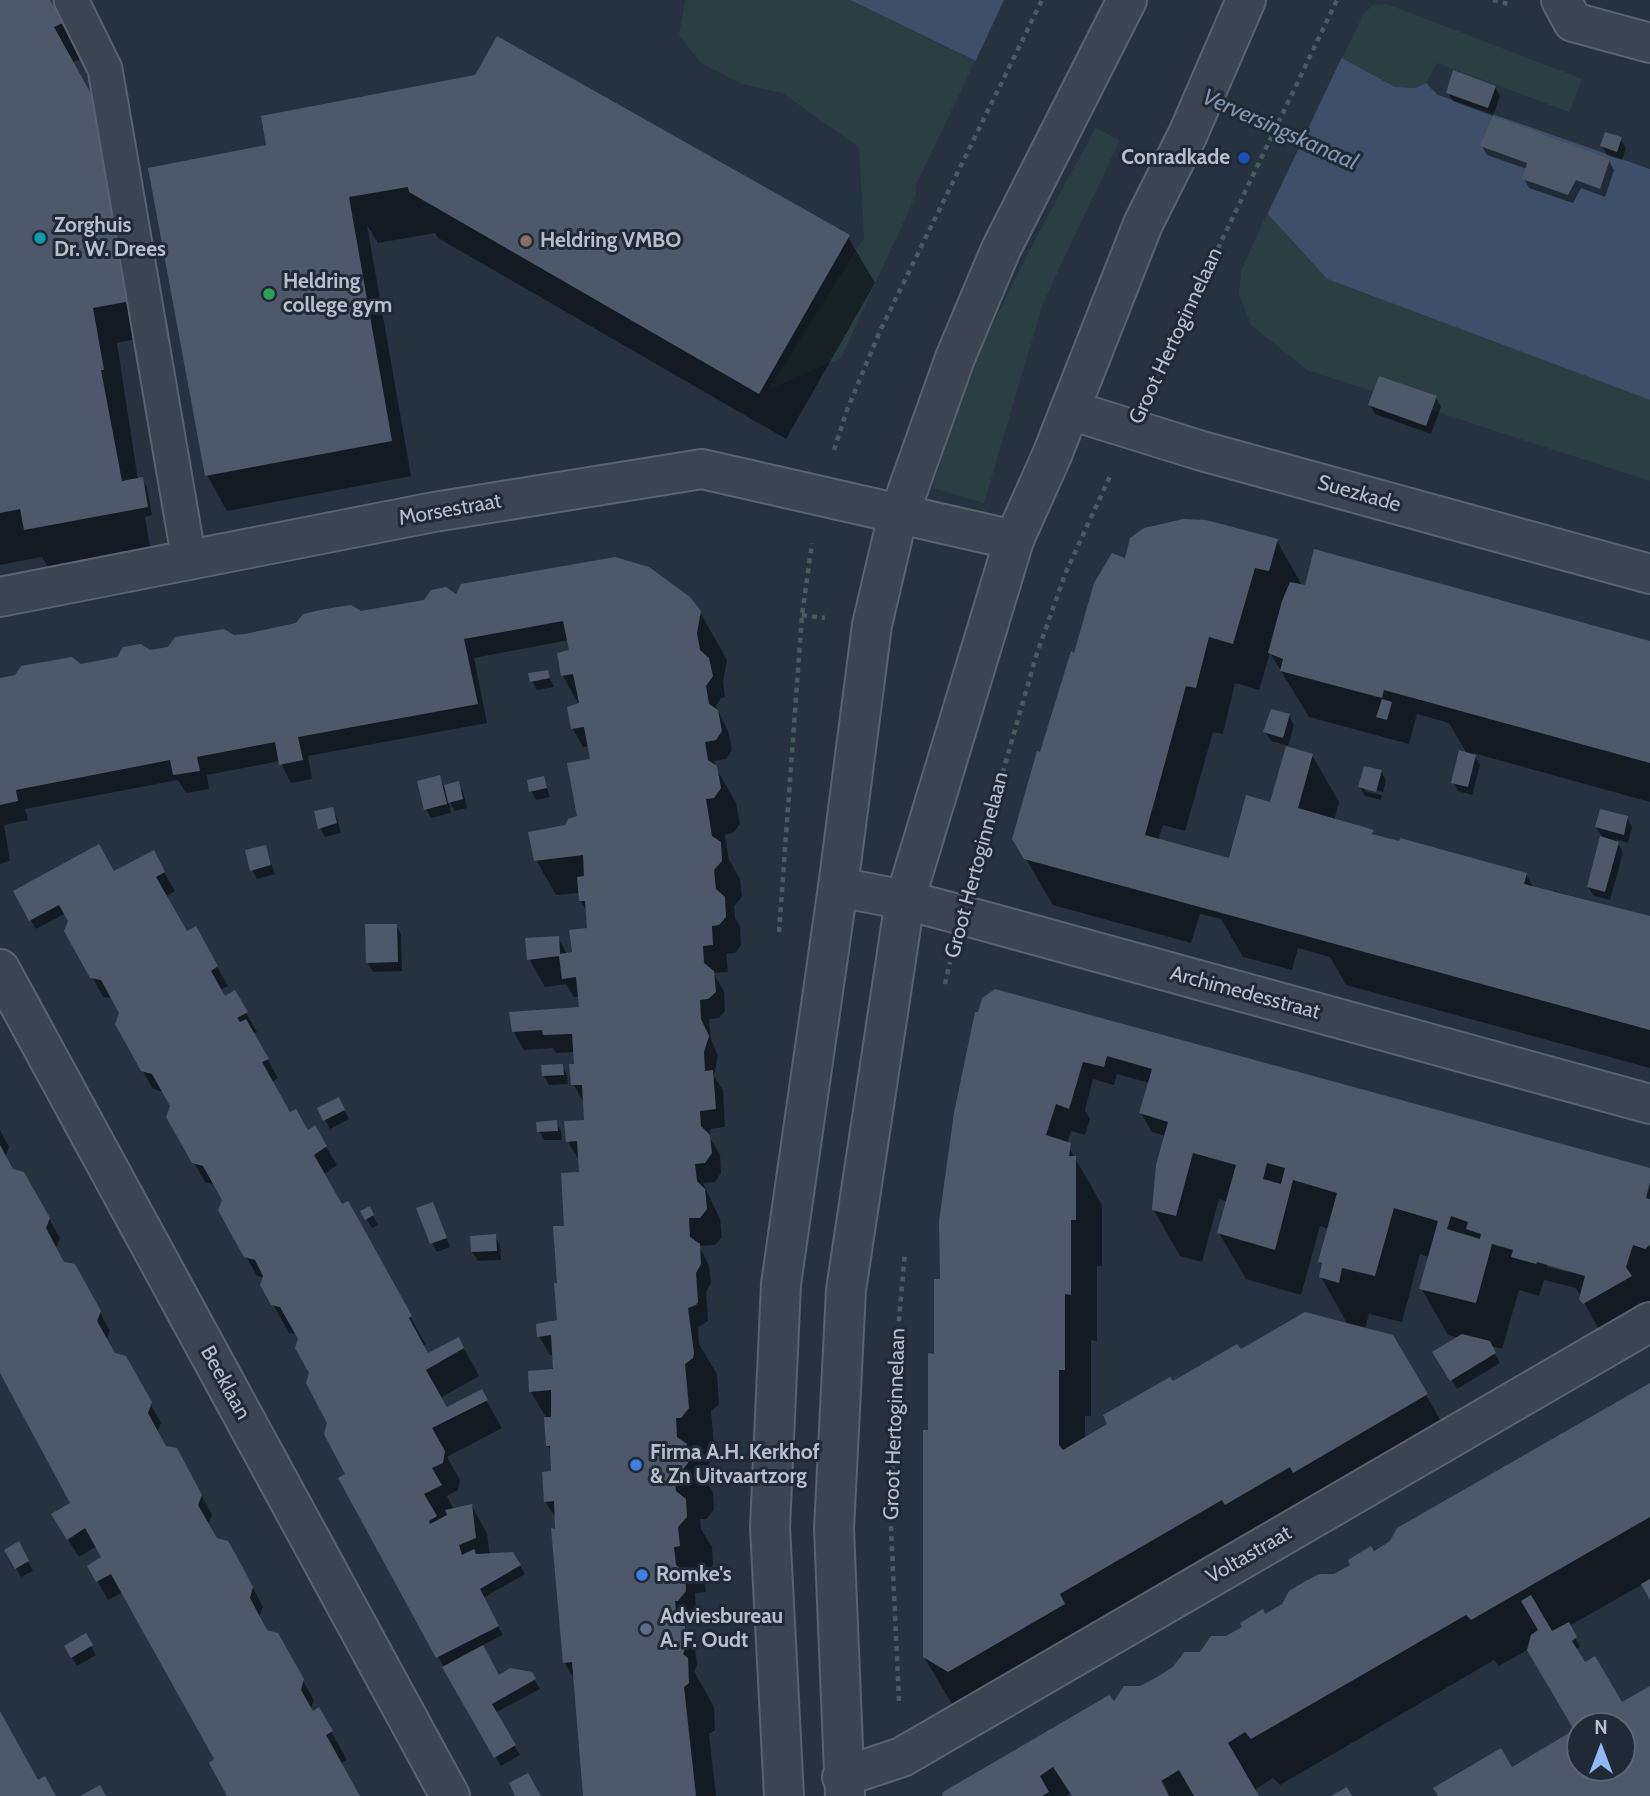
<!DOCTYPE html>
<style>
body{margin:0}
#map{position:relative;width:1650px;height:1796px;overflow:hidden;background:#273241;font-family:Cabin,sans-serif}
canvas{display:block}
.north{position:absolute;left:1566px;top:1712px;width:70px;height:70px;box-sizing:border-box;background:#202936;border:2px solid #5d6572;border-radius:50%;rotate:0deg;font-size:19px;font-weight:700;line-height:28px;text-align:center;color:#b8bfcb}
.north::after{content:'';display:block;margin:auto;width:24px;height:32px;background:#92b8f6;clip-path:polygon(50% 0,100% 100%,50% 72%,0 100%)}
</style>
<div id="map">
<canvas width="1650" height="1796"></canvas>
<div class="north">N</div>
</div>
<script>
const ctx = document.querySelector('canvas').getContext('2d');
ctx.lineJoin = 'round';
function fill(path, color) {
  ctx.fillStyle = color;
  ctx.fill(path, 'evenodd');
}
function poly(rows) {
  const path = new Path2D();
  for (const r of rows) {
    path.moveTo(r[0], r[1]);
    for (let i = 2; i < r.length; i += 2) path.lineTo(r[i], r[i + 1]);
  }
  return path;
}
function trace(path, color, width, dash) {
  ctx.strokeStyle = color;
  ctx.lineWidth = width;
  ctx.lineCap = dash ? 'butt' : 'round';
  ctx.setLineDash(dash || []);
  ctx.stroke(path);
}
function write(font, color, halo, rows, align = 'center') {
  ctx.font = font + ' Cabin,sans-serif';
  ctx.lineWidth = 6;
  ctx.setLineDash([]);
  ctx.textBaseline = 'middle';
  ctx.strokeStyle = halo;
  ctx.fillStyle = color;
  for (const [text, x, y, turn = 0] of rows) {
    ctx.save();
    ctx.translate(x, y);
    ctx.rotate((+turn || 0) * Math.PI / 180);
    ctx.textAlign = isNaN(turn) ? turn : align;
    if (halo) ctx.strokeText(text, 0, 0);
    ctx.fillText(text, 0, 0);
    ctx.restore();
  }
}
const green = poly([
 [685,0,849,0,975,61,915,187,916,188,916,195,841,358,768,390,864,238,859,147,782,93,742,84,701,63,679,35],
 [1164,0,1186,0,1043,303,984,503,932,488,970,371,1027,255],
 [1387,4,1582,79,1569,112,1437,63,1426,83,1415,88,1395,87,1342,58,1364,13,1373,5],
 [1267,213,1327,279,1650,400,1650,481,1307,370,1251,325,1239,294,1241,271]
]);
const water = poly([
 [850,0,1219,0,1342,58,1395,87,1415,88,1426,83,1438,95,1650,169,1650,400,1327,279,1267,213,978,62]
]);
const pier = poly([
 [1004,0,1227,0,1343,55,1266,217,974,64]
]);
const shadow = poly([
 [0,0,49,0,81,59,73,62,150,336,117,343,138,480,142,479,147,488,152,515,145,517,152,558,53,576,42,557,0,565],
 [1495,87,1500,96,1493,116,1453,101,1447,92],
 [1620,139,1626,148,1622,160,1607,155,1602,146],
 [1482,146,1609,161,1614,170,1605,197,1581,188,1573,203,1529,188,1524,178,1527,169,1487,155],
 [268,147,848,237,875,283,786,439,438,238,435,233,378,243,367,225,411,476,227,511,207,475],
 [1436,398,1441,407,1431,434,1375,414,1370,405],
 [1277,541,1303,587,1650,643,1650,802,1473,753,1480,765,1472,795,1458,791,1453,782,1467,754,1449,723,1417,714,1409,744,1309,717,1270,653,1259,690,1235,683,1223,734,1213,732,1185,831,1163,825,1158,841,1229,863,1272,804,1312,755,1339,802,1334,821,1372,831,1375,836,1526,874,1534,889,1553,894,1554,891,1650,917,1650,1068,1346,985,1330,957,1298,948,1292,970,1243,957,1221,919,1200,914,1191,943,1053,905,1014,839,1075,656,1126,560],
 [456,596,700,612,727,660,723,681,725,697,721,698,716,706,728,731,732,750,726,759,714,761,716,768,736,803,740,824,734,832,725,835,729,860,740,879,742,897,734,906,735,918,740,926,741,945,735,953,726,954,728,972,713,973,724,991,725,1011,719,1018,709,1019,711,1039,718,1056,714,1076,723,1090,725,1127,710,1129,710,1138,720,1155,721,1173,715,1182,703,1183,720,1219,722,1237,715,1245,699,1246,709,1265,711,1283,706,1292,708,1321,698,1327,699,1344,717,1374,719,1405,711,1411,715,1456,708,1465,702,1465,703,1475,713,1493,714,1510,706,1519,700,1519,701,1529,712,1547,713,1565,704,1574,706,1592,695,1593,696,1611,689,1619,685,1619,686,1630,695,1646,697,1665,694,1671,714,1707,715,1730,709,1734,716,1796,585,1796,576,1682,564,1662,557,1520,545,1501,553,1473,552,1453,548,1446,547,1419,531,1392,555,1371,554,1355,550,1355,539,1336,559,1321,559,1285,566,1227,581,1173,579,1160,568,1142,586,1122,584,1103,573,1084,575,1052,556,1053,553,1048,524,1050,513,1031,581,1009,580,997,574,997,566,984,545,987,529,959,558,938,569,957,588,930,587,912,580,900,580,893,556,895,536,860,566,827,579,817,592,760,589,746,583,747,572,728,579,705,563,676,571,652,569,640,474,658,487,723,308,756,312,779,291,783,280,761,207,775,209,789,186,793,178,780,25,809,28,820,4,825,10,861,0,864,0,680],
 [547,672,554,687,537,690,532,681],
 [1289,716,1294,725,1288,746,1271,741,1265,732],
 [1381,771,1386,780,1383,792,1365,787,1365,791,1382,795,1381,800,1365,796,1360,787],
 [439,777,444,786,458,783,463,792,467,808,455,811,449,801,451,813,431,818,426,809],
 [543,778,550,797,536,800,531,791],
 [332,809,337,818,341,833,325,837,320,828,316,813],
 [1627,818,1632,827,1628,843,1616,839,1623,853,1610,900,1594,896,1588,887,1602,837,1596,827],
 [265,847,275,874,257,879,252,870],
 [153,853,175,891,165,897,186,933,195,929,228,986,220,990,225,998,245,1011,257,1032,253,1034,278,1078,272,1082,290,1114,308,1132,315,1128,337,1165,323,1175,342,1207,375,1252,426,1345,423,1346,428,1355,458,1339,474,1366,479,1376,440,1398,447,1409,481,1391,502,1428,447,1457,460,1480,458,1490,447,1496,454,1510,472,1506,487,1534,490,1555,513,1553,525,1574,483,1598,503,1635,481,1646,498,1677,531,1674,540,1689,495,1713,520,1755,501,1766,438,1657,340,1478,347,1475,300,1339,297,1334,289,1333,262,1285,265,1278,257,1276,220,1210,224,1199,215,1185,205,1182,168,1117,172,1106,164,1092,153,1089,142,1070,121,1013,113,998,103,997,92,977,66,913,36,929,15,892,114,874],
 [396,925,401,934,402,971,373,972,368,963],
 [976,1014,1650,1170,1650,1327,1608,1346,1576,1288,1544,1280,1539,1296,1519,1290,1502,1349,1491,1346,1500,1363,1457,1389,1435,1352,1459,1338,1448,1335,1421,1288,1429,1257,1420,1254,1402,1322,1369,1314,1365,1329,1392,1336,1453,1442,976,1718,952,1704,924,1657,930,1432,942,1281],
 [1117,1074,1149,1083,1141,1113,1152,1132,1166,1136,1153,1209,1180,1256,1202,1262,1219,1199,1228,1202,1219,1233,1246,1279,1301,1295,1320,1226,1329,1229,1320,1261,1323,1267,1321,1277,1348,1325,1240,1351,1173,1383,1085,1439,1085,1416,1091,1416,1091,1340,1097,1341,1097,1266,1102,1266,1102,1205,1067,1144,1071,1131,1085,1135,1090,1119,1085,1110,1093,1079,1114,1085],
 [1547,1264,1573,1270,1573,1273,1547,1267],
 [562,1066,567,1075,568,1084,549,1085,544,1076],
 [343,1108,349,1119,330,1129,319,1109],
 [556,1122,561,1131,562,1140,544,1140,539,1131],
 [0,1130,9,1147,5,1157,13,1171,23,1173,60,1238,56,1248,64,1263,85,1284,110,1331,106,1341,114,1355,125,1358,161,1423,157,1433,165,1448,187,1469,212,1515,208,1525,216,1539,251,1584,263,1607,259,1618,267,1632,277,1635,314,1700,310,1710,313,1713,319,1710,347,1760,341,1763,359,1796,229,1796,217,1760,123,1592,108,1600,89,1566,103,1558,97,1546,79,1557,64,1533,72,1503,0,1370],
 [369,1208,378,1225,372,1228,362,1211],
 [437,1213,450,1247,437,1252,432,1243],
 [495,1236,500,1245,501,1260,478,1261,472,1252],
 [1650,1385,1650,1597,1643,1584,1569,1626,1580,1647,1576,1649,1585,1664,1621,1704,1650,1688,1650,1796,1440,1796,1511,1769,1576,1731,1529,1649,1499,1666,1494,1660,1280,1785,1273,1778,1253,1791,1257,1796,1072,1796,1071,1793,1066,1796,944,1796,1064,1725,1165,1793,1168,1791,1116,1701,1122,1689,1140,1688,1175,1668,1181,1655,1201,1653,1209,1639,1227,1638,1265,1616],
 [1580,1726,1622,1726,1622,1768,1580,1768],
 [18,1544,33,1571,21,1577,6,1550],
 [85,1636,96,1655,77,1666,66,1647]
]);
const building = poly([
 [0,0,50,0,63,23,54,27,95,101,131,301,93,308,104,370,101,370,122,481,143,477,148,507,24,530,20,509,0,513],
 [497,36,850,235,759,394,409,192,408,187,349,197,392,441,205,476,148,168,266,145,261,116,475,75],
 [1453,70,1496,86,1488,108,1446,93],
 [1493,116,1610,159,1600,189,1576,180,1568,195,1522,179,1527,163,1480,146],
 [1605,132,1622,137,1617,152,1600,146],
 [1379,376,1437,396,1426,426,1368,405],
 [1183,519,1206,520,1278,539,1269,571,1255,568,1233,644,1209,637,1196,688,1186,686,1145,835,1229,858,1246,795,1270,802,1286,746,1313,754,1298,808,1374,830,1372,834,1399,841,1400,838,1527,873,1524,884,1650,916,1650,1030,1024,859,1012,839,1037,751,1040,752,1071,651,1074,653,1094,583,1112,553,1125,558,1130,538,1144,528],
 [1314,549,1650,641,1650,763,1384,690,1382,698,1280,671,1283,659,1268,653,1282,601,1290,582,1305,585],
 [615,557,649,567,690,597,701,611,697,633,700,650,709,658,713,676,706,686,709,704,718,710,722,731,716,740,705,742,708,760,717,766,721,788,714,798,706,799,712,836,721,842,722,861,714,870,716,889,725,897,726,917,719,925,712,926,713,945,703,946,704,963,714,971,716,992,708,999,700,1000,701,1019,709,1036,704,1052,705,1071,713,1070,716,1109,700,1111,701,1126,710,1135,712,1153,705,1163,695,1164,697,1181,705,1189,707,1209,700,1218,689,1218,690,1237,700,1244,701,1264,696,1273,698,1302,696,1305,688,1308,694,1353,693,1358,685,1364,689,1408,681,1418,676,1418,677,1437,687,1444,688,1463,680,1473,674,1473,676,1491,686,1499,687,1517,678,1527,680,1546,674,1547,676,1565,685,1572,686,1591,678,1601,675,1601,677,1619,685,1626,687,1645,683,1654,688,1658,689,1683,684,1687,696,1796,583,1796,572,1662,563,1663,551,1528,555,1529,554,1501,544,1502,542,1472,551,1471,550,1446,546,1446,544,1417,551,1417,551,1390,529,1392,528,1371,553,1369,551,1335,537,1337,536,1324,557,1320,554,1283,557,1283,553,1226,564,1226,561,1173,579,1172,577,1141,566,1142,564,1121,584,1120,582,1085,571,1085,569,1064,574,1064,572,1034,543,1035,542,1030,512,1032,509,1012,579,1007,576,977,562,979,559,956,527,960,525,938,559,936,560,954,572,952,569,930,587,928,585,901,579,901,577,877,584,876,583,855,534,861,528,832,565,825,568,819,577,816,567,763,590,759,584,727,571,729,567,707,579,703,573,674,561,676,557,653,569,650,563,621,464,639,478,704,298,737,303,760,279,765,275,742,197,757,200,771,173,775,170,760,16,790,18,801,0,805,0,678,15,675,21,666,72,657,81,664,117,657,123,647,141,644,150,650,168,647,175,637,200,633,224,629,234,635,245,634,296,623,303,614,325,609,351,605,361,611,424,600,431,590,446,587,456,594,461,584],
 [548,670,550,678,530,682,528,673],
 [1382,699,1392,702,1387,720,1376,717],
 [1271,709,1290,714,1283,738,1263,732],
 [1459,750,1476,755,1468,787,1451,783],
 [1364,766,1382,770,1376,792,1358,787],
 [440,775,447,804,424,810,417,781],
 [544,776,547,788,529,792,527,780],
 [459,781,463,799,448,803,444,785],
 [333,807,337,823,318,829,314,811],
 [1600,809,1628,816,1624,835,1595,827],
 [1600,836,1619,842,1605,892,1587,887],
 [99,844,114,871,154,850,165,872,156,877,187,931,196,926,218,966,211,971,225,996,235,990,248,1012,237,1018,240,1022,246,1019,269,1059,262,1062,290,1112,296,1109,308,1130,315,1125,327,1146,314,1155,342,1204,348,1201,360,1222,412,1316,409,1318,428,1353,459,1337,464,1348,426,1370,447,1407,482,1389,488,1400,432,1428,445,1451,443,1463,432,1468,442,1485,424,1494,437,1516,429,1521,430,1524,447,1515,445,1510,472,1504,476,1538,459,1545,462,1555,474,1549,476,1554,513,1552,521,1565,480,1589,499,1626,436,1658,338,1478,345,1474,324,1434,327,1423,306,1383,309,1373,295,1348,298,1339,280,1307,271,1305,260,1285,263,1276,255,1260,244,1257,231,1234,218,1210,222,1200,203,1166,192,1163,166,1117,170,1106,152,1074,141,1071,115,1024,119,1013,101,980,90,978,64,931,68,921,59,905,29,921,13,891],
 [266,845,271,865,250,871,245,850],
 [365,924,397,924,398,962,366,963],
 [995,989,1650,1168,1650,1183,1646,1198,1650,1199,1650,1245,1645,1249,1633,1245,1626,1267,1632,1276,1583,1304,1579,1299,1585,1276,1537,1262,1536,1264,1511,1257,1513,1250,1492,1244,1476,1303,1419,1289,1438,1221,1394,1208,1375,1276,1342,1268,1339,1283,1319,1277,1322,1263,1318,1262,1337,1193,1293,1180,1275,1250,1217,1233,1236,1165,1193,1153,1176,1216,1152,1210,1156,1165,1168,1122,1139,1113,1152,1069,1107,1056,1104,1067,1083,1062,1069,1109,1056,1104,1046,1135,1071,1143,1069,1156,1076,1156,1076,1220,1071,1220,1071,1295,1065,1294,1065,1370,1059,1370,1059,1445,1063,1450,1107,1424,1103,1415,1170,1377,1173,1381,1237,1344,1241,1349,1305,1312,1393,1335,1428,1394,1293,1473,1290,1467,1225,1505,1222,1500,1060,1594,1065,1604,948,1672,923,1657,923,1430,928,1430,928,1353,934,1354,934,1279,940,1279,939,1221,954,1113,975,1012,978,1012,982,998],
 [1267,1163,1285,1168,1281,1184,1263,1179],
 [1451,1216,1468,1222,1466,1229,1481,1234,1480,1239,1447,1229],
 [563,1064,564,1075,542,1076,541,1065],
 [339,1097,345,1110,323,1121,317,1108],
 [557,1120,558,1131,537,1132,536,1122],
 [0,1145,13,1169,24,1172,50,1218,46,1228,64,1262,75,1264,101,1311,97,1321,115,1353,126,1356,152,1402,148,1413,166,1446,177,1448,202,1495,198,1505,217,1538,228,1541,241,1564,253,1587,250,1598,267,1630,278,1633,304,1679,301,1690,313,1711,319,1707,333,1731,326,1735,360,1796,227,1796,209,1763,214,1759,112,1576,111,1574,96,1582,87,1566,101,1557,85,1528,67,1540,51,1514,70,1503,0,1373],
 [433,1202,447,1238,430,1244,416,1208],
 [370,1206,374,1215,365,1220,360,1211],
 [496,1234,497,1251,471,1252,470,1236],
 [1462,1334,1490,1341,1496,1353,1450,1381,1432,1352],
 [1650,1383,1650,1517,1471,1620,1466,1615,1251,1739,1245,1732,1228,1743,1259,1796,1194,1796,1179,1770,1161,1781,1169,1796,1072,1796,1053,1767,1040,1776,1049,1792,1042,1796,942,1796,943,1792,1109,1695,1114,1701,1124,1686,1140,1686,1157,1677,1173,1667,1184,1652,1200,1652,1211,1636,1226,1636,1242,1627,1240,1623,1263,1609,1265,1614,1282,1604,1289,1591,1304,1582,1319,1574,1334,1574,1350,1565,1348,1560,1371,1546,1374,1551,1390,1541,1397,1528],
 [19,1541,29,1561,15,1569,4,1550],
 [1650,1579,1650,1600,1641,1584],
 [1531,1595,1552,1631,1569,1622,1577,1637,1572,1641,1585,1662,1595,1656,1622,1702,1650,1686,1650,1796,1438,1796,1433,1788,1501,1748,1512,1767,1574,1730,1527,1650,1531,1635,1538,1630,1521,1601],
 [1580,1726,1622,1726,1622,1768,1580,1768],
 [86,1633,93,1645,71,1658,64,1646],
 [483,1645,499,1675,510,1668,532,1672,536,1679,492,1704,516,1745,494,1758,442,1667],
 [0,1711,38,1780,45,1776,56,1796,0,1796],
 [528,1773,541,1796,515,1796,509,1783],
 [100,1785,106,1796,80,1796],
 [1347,1787,1352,1796,1331,1796]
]);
const path = poly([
 [1493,0,1512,5],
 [1153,384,1337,0],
 [834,450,847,410,880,331,1042,0],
 [802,615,825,618],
 [975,869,1037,653,1066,572,1111,474],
 [779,932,802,615,812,543],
 [945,984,950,962],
 [899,1701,891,1528,895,1364,905,1252]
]);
const service = poly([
 [71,0,105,69,189,560]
]);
const minor = poly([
 [1561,0,1573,22,1650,43],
 [1070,410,1202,451,1650,574],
 [0,597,434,512,702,469,1014,540],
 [838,887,905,900,962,915,1650,1104],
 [0,969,450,1796],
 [842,1777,902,1757,1650,1322]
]);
const tertiary = poly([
 [784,1796,770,1527,781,1284,838,887,872,625,896,523,955,358,1001,249,1127,0],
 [845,1796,834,1529,846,1290,905,900,1014,540,1052,455,1143,224,1188,134,1246,0]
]);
const markers = [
 [1244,158,7,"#1a4fb4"],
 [40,238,7,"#0f9aa8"],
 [526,241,7,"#8d6e63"],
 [269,294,7,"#2e9e5b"],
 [636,1465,7,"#3f7fe0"],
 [642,1575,7,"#3f7fe0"],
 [646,1629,7,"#5c6f8a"]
];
const poiNames = [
 ["Conradkade",1230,158,"right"],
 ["Zorghuis",54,226],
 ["Dr. W. Drees",54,250],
 ["Heldring VMBO",540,241],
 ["Heldring",283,282],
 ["college gym",283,306],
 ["Firma A.H. Kerkhof",650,1453],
 ["& Zn Uitvaartzorg",650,1477],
 ["Romke's",656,1575],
 ["Adviesbureau",660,1617],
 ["A. F. Oudt",660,1641]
];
const streetNames = [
 ["Groot Hertoginnelaan",1176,336,-65],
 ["Suezkade",1359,494,16],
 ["Morsestraat",450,510,-10],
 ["Groot Hertoginnelaan",977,865,-75],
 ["Archimedesstraat",1245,993,15],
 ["Beeklaan",225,1383,61],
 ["Groot Hertoginnelaan",895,1424,-88],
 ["Voltastraat",1249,1555,-30]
];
const waterNames = [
 ["Verversingskanaal",1280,130,24]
];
fill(green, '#293f42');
fill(water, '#3d4f69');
fill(pier, '#273241');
fill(shadow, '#0007');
fill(building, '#4d596a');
trace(service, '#59626e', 37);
trace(minor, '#59626e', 42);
trace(tertiary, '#59626e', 42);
trace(path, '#475c5f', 4.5, [5, 5]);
trace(service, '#3b4451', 33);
trace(minor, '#3b4451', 38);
trace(tertiary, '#3b4451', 38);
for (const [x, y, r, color] of markers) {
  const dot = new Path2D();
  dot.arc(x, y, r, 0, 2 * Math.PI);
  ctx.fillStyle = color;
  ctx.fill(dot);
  trace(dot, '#202936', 2.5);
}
write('bold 21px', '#b8bfcb', '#202936', poiNames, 'left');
write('21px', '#b8bfcb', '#202936', streetNames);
write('italic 23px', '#8095b2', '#202936', waterNames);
</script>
